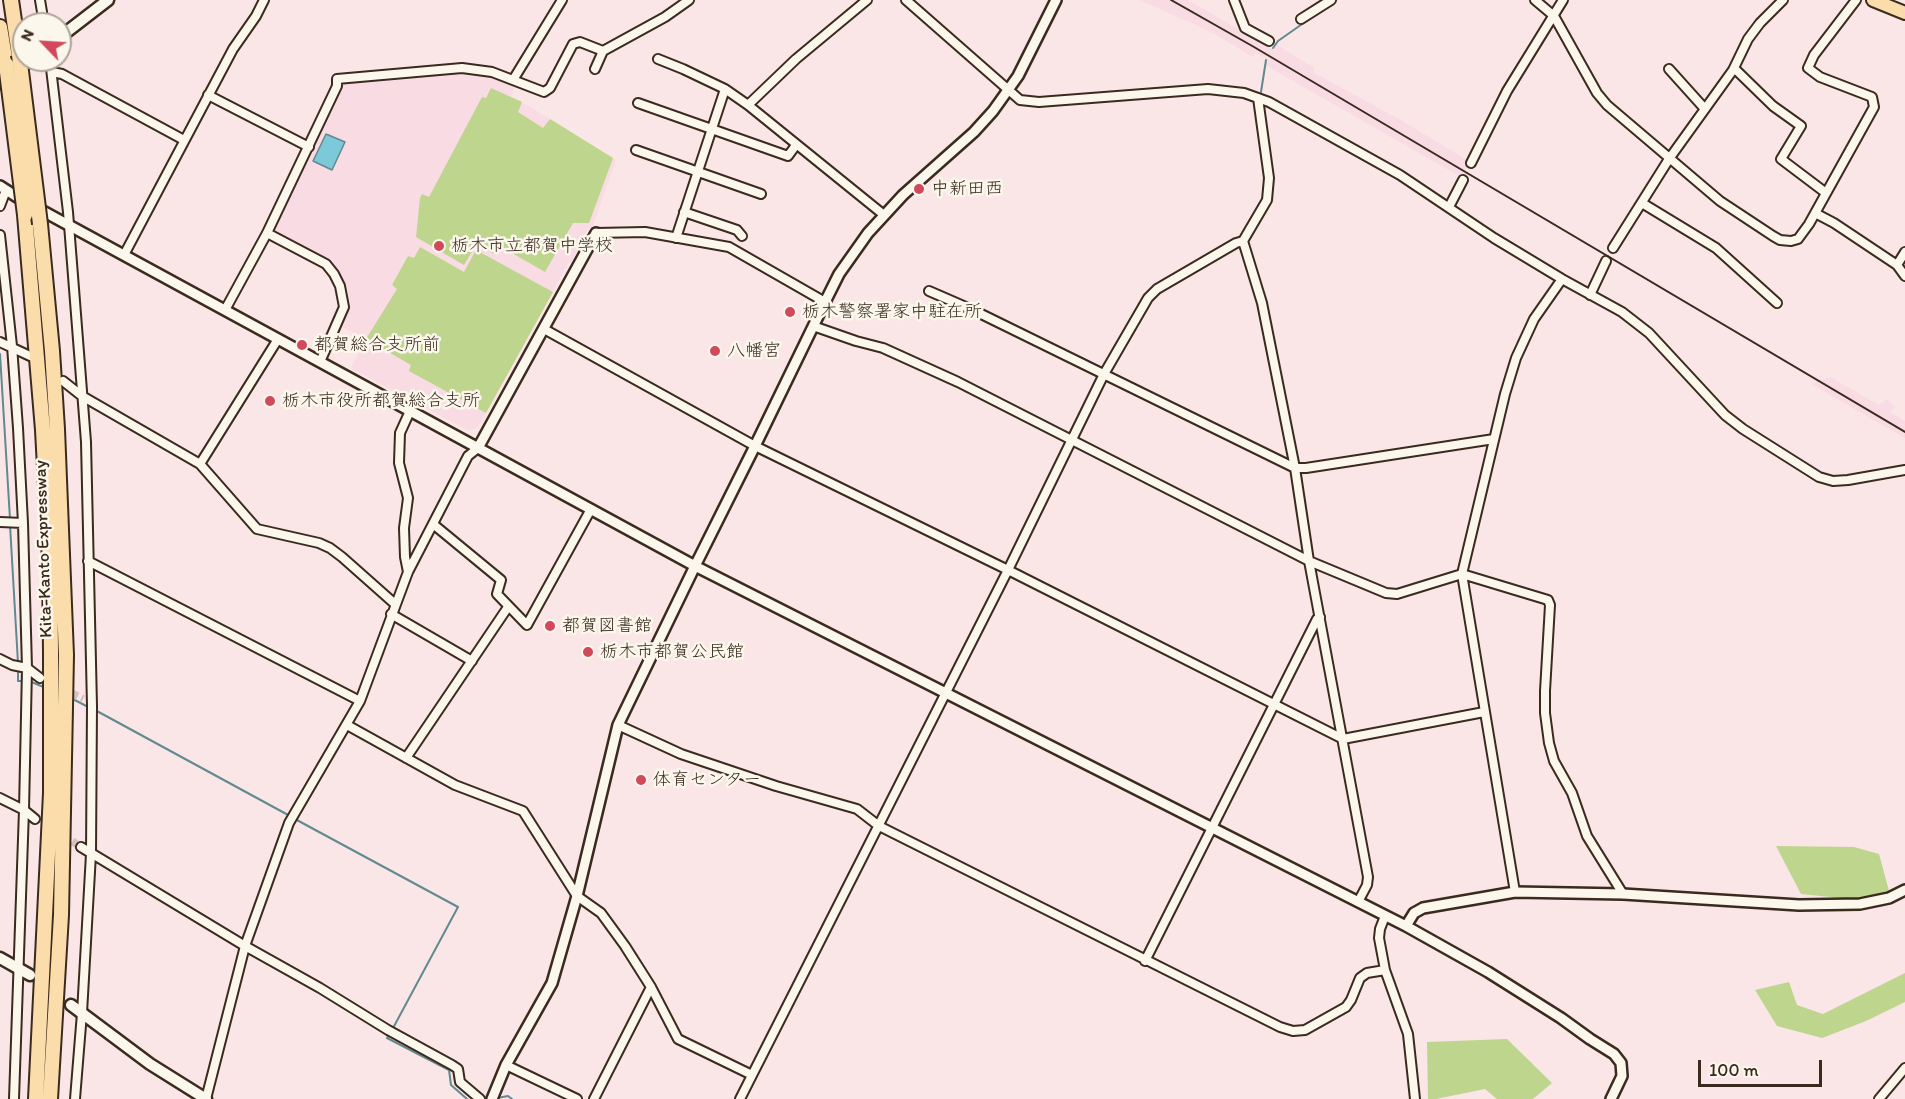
<!DOCTYPE html>
<meta charset="utf-8">
<style>
body{margin:0}
#map{position:relative;width:1905px;height:1099px;overflow:hidden;background:#fae6e7;font-family:Itim,sans-serif}
canvas{display:block}
.north{position:absolute;left:12px;top:12px;width:60px;height:60px;box-sizing:border-box;background:#fbf7ec;border:2px solid #aea59a;border-radius:50%;rotate:295deg;font-size:16px;font-weight:700;line-height:24px;text-align:center;color:#3b2a1e}
.north::after{content:'';display:block;margin:auto;width:21px;height:27px;background:#d1495b;clip-path:polygon(50% 0,100% 100%,50% 72%,0 100%)}
.scale{position:absolute;left:1698px;top:1060px;width:124px;height:27px;box-sizing:border-box;border:3px solid #3b2a1e;border-top:0;padding-left:8px;font-size:18px;line-height:21px;white-space:nowrap;color:#3b2a1e;-webkit-text-stroke:4px #fbf7ec;paint-order:stroke}
</style>
<div id="map">
<canvas width="1905" height="1099"></canvas>
<div class="north">N</div>
<div class="scale">100 m</div>
</div>
<script>
const ctx = document.querySelector('canvas').getContext('2d');
ctx.lineJoin = 'round';
function fill(path, color) {
  ctx.fillStyle = color;
  ctx.fill(path, 'evenodd');
}
function poly(rows) {
  const path = new Path2D();
  for (const r of rows) {
    path.moveTo(r[0], r[1]);
    for (let i = 2; i < r.length; i += 2) path.lineTo(r[i], r[i + 1]);
  }
  return path;
}
function trace(path, color, width, dash) {
  ctx.strokeStyle = color;
  ctx.lineWidth = width;
  ctx.lineCap = dash ? 'butt' : 'round';
  ctx.setLineDash(dash || []);
  ctx.stroke(path);
}
function write(font, color, halo, rows, align = 'center') {
  ctx.font = font + ' Itim,"Klee One",sans-serif';
  ctx.lineWidth = 5;
  ctx.setLineDash([]);
  ctx.textBaseline = 'middle';
  ctx.strokeStyle = halo;
  ctx.fillStyle = color;
  for (const [text, x, y, turn = 0] of rows) {
    ctx.save();
    ctx.translate(x, y);
    ctx.rotate((+turn || 0) * Math.PI / 180);
    ctx.textAlign = isNaN(turn) ? turn : align;
    if (halo) ctx.strokeText(text, 0, 0);
    ctx.fillText(text, 0, 0);
    ctx.restore();
  }
}
const built = poly([
 [1140,0,1188,0,1274,50,1277,45,1314,68,1313,72,1404,122,1467,160,1468,163,1461,177,1265,65,1269,61,1257,53,1251,56,1215,34],
 [466,71,477,72,515,86,511,97,529,106,616,160,592,228,587,230,573,259,568,264,481,422,477,427,469,431,351,368,366,339,340,326,348,306,347,300,344,288,332,266,273,232,344,82],
 [1830,377,1879,405,1887,399,1895,407,1890,412,1905,421,1905,438,1811,384]
]);
const green = poly([
 [491,88,522,102,518,112,543,128,550,119,613,158,589,223,573,223,545,272,500,246,495,254,476,245,464,265,416,237,420,198,422,194,429,197,482,97,486,98],
 [420,247,464,272,476,250,553,292,486,413,409,371,411,365,366,339,397,289,392,285,408,256,414,258],
 [1776,846,1854,847,1879,854,1889,891,1860,900,1801,894],
 [1905,973,1905,1002,1866,1021,1822,1038,1777,1026,1755,990,1789,982,1797,1005,1823,1014],
 [1507,1039,1552,1083,1533,1099,1497,1099,1485,1089,1436,1099,1428,1099,1427,1042]
]);
const water = poly([
 [326,134,345,142,332,170,313,161,326,134]
]);
const stream = poly([
 [1273,48,1278,41,1315,15],
 [1261,92,1266,60],
 [0,354,10,519],
 [10,525,18,663],
 [18,668,18,681,24,681],
 [29,681,46,688],
 [71,698,90,708],
 [95,710,290,816],
 [295,819,458,907,392,1030],
 [389,1035,387,1038,449,1070,451,1085,467,1099],
 [497,1098,508,1096,512,1099]
]);
const minorTunnel = poly([
 [49,682,83,699],
 [62,835,81,847]
]);
const secondaryTunnel = poly([
 [30,975,71,1005]
]);
const minor = poly([
 [40,0,44,24],
 [906,0,1020,100,1039,102,1208,89,1244,93,1269,102,1400,175,1494,238,1562,279,1622,312,1649,333,1725,415,1743,429,1819,477,1833,481,1848,480,1905,470],
 [1234,0,1245,28,1269,41],
 [1535,0,1554,16,1597,93,1607,105,1720,201,1773,236,1780,240,1791,241,1798,239,1809,224,1874,107,1872,97,1820,77,1808,68,1814,55,1856,0],
 [1301,19,1331,0],
 [658,59,683,69,725,89,748,105,884,215],
 [50,60,68,212,86,442,92,706,91,854,82,1013,75,1099],
 [1734,68,1773,106,1801,126,1781,159,1826,193],
 [595,69,603,51,665,17,689,0],
 [1669,69,1705,109],
 [52,72,62,74,184,140],
 [513,80,562,0],
 [208,95,309,147],
 [1258,98,1269,178,1267,200,1243,241,1262,303,1295,468,1309,561,1368,877,1367,885,1358,902],
 [638,103,788,156,796,145],
 [748,105,796,59,867,0],
 [636,150,761,194],
 [1471,163,1507,91,1563,0],
 [1642,203,1716,248,1777,303],
 [0,206,6,190],
 [1449,207,1463,180],
 [684,212,737,230,742,236],
 [1815,213,1834,223,1897,265,1905,276],
 [267,233,326,264,334,274,340,286,344,307,320,362],
 [596,233,645,232,729,247,825,302],
 [0,235,12,346,18,428,23,523,27,668,24,810,14,1099],
 [676,238,725,89],
 [1613,248,1669,159,1733,70,1748,39,1760,23,1783,0],
 [124,255,233,49,256,16,264,0],
 [1897,265,1905,252],
 [929,291,975,311,1295,468,1306,468,1494,439],
 [1590,295,1606,261],
 [225,310,267,233,337,86,337,79,462,68,492,72,544,92,550,88,573,44,580,42,603,51],
 [813,326,856,341,883,348,958,382,1309,561,1386,593,1397,594,1462,574,1548,600,1550,605,1545,691,1545,713,1549,743,1554,761,1572,793,1587,836,1623,894],
 [544,329,755,446,1008,570,1343,739,1484,712],
 [0,342,30,356],
 [63,381,82,396,200,464,257,529,319,543,330,548,342,557,395,604],
 [200,464,278,339],
 [0,522,23,523],
 [433,524,501,580,497,594,527,625,591,509],
 [88,561,360,701],
 [408,572,405,557,404,528,408,498,399,463,400,433,410,411],
 [391,614,472,661],
 [0,659,12,665,27,668,40,678],
 [347,725,455,785,523,811,577,896,601,913,625,946,651,987,678,1039,752,1075],
 [618,725,681,754,776,786,857,809,879,826,1280,1027,1293,1031,1305,1030,1346,1007,1351,1000,1360,978,1367,973,1385,970],
 [406,758,508,607],
 [0,798,24,810,35,819],
 [81,847,245,946,320,988,388,1030,452,1065,458,1069,460,1082,480,1099],
 [1515,892,1462,574,1505,394,1516,358,1534,319,1562,279],
 [1385,916,1380,929,1379,938,1385,970,1408,1034,1415,1099],
 [1145,961,1317,619,1320,617],
 [506,1065,577,1099],
 [206,1099,245,946,289,823,360,701,408,572,468,456,478,448],
 [594,1099,651,987],
 [740,1099,1008,570,1104,374,1148,298,1157,289,1236,243,1243,241],
 [1879,1099,1905,1068]
]);
const tertiary = poly([
 [0,186,17,197,695,566,1406,926,1488,972,1561,1018,1590,1039,1614,1054,1621,1063,1622,1076,1611,1099],
 [478,448,596,233],
 [1406,926,1414,913,1423,908,1515,892,1623,894,1799,905,1860,904,1889,898,1905,890],
 [492,1099,506,1065,552,983,577,896,618,725,695,566,755,446,825,302,839,274,868,233,903,195,974,132,993,111,1018,76,1056,0]
]);
const secondary = poly([
 [60,37,108,0],
 [0,83,30,60],
 [0,958,30,975],
 [71,1005,150,1064,206,1099]
]);
const primary = poly([
 [1873,0,1905,13]
]);
const motorway = poly([
 [11,0,19,55],
 [0,27,6,64],
 [25,215,43,430,50,561,51,653,51,793,36,1099],
 [40,224,52,351,57,429,66,655,61,915,50,1099]
]);
const rail = poly([
 [1171,0,1254,47,1905,432]
]);
const motorwayBridge = poly([
 [19,55,40,224],
 [6,64,25,215]
]);
const markers = [
 [919,189,6,"#d1495b"],
 [439,246,6,"#d1495b"],
 [790,312,6,"#d1495b"],
 [302,345,6,"#d1495b"],
 [715,351,6,"#d1495b"],
 [270,401,6,"#d1495b"],
 [550,626,6,"#d1495b"],
 [588,652,6,"#d1495b"],
 [641,780,6,"#d1495b"]
];
const poiNames = [
 ["中新田西",931,189],
 ["栃木市立都賀中学校",451,246],
 ["栃木警察署家中駐在所",802,312],
 ["都賀総合支所前",314,345],
 ["八幡宮",727,351],
 ["栃木市役所都賀総合支所",282,401],
 ["都賀図書館",562,626],
 ["栃木市都賀公民館",600,652],
 ["体育センター",653,780]
];
const streetNames = [
 ["Kita-Kanto Expressway",44,549,-92]
];
fill(built, '#f9dbe3');
fill(green, '#bdd58c');
fill(water, '#7bc9d9');
trace(water, '#61898e', 1.5);
trace(stream, '#61898e', 2);
trace(minorTunnel, '#d4c0bf', 8, [8, 4]);
trace(secondaryTunnel, '#d4c0bf', 10, [10, 5]);
trace(minor, '#3b2a1e', 12);
trace(tertiary, '#3b2a1e', 14);
trace(secondary, '#3b2a1e', 15);
trace(primary, '#3b2a1e', 16);
trace(motorway, '#3b2a1e', 18);
trace(minor, '#fbf7ec', 8);
trace(tertiary, '#fbf7ec', 9);
trace(secondary, '#fbf7ec', 10);
trace(primary, '#faddab', 12);
trace(motorway, '#faddab', 14);
trace(rail, '#3b2a1e', 2);
trace(motorwayBridge, '#3b2a1e', 18, []);
trace(motorwayBridge, '#faddab', 14);
for (const [x, y, r, color] of markers) {
  const dot = new Path2D();
  dot.arc(x, y, r, 0, 2 * Math.PI);
  ctx.fillStyle = color;
  ctx.fill(dot);
  trace(dot, '#fbf7ec', 2);
}
write('18px', '#3b2a1e', '#fbf7ec', poiNames, 'left');
write('18px', '#3b2a1e', '#fbf7ec', streetNames);
</script>
